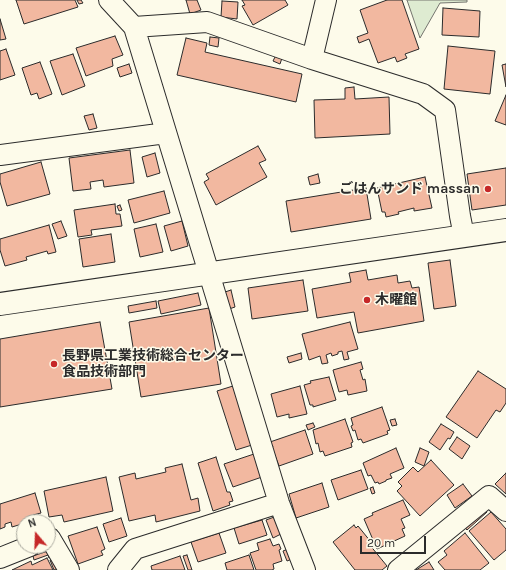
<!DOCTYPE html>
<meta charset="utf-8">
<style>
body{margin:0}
#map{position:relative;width:506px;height:570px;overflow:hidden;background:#fdfbea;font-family:Karla,sans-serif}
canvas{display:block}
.north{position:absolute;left:16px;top:514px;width:40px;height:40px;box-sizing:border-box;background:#fdfbea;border:1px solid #a9a89e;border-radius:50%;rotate:341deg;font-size:11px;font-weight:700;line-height:16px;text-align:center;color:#2b2b2b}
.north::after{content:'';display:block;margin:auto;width:14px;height:18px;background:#c62828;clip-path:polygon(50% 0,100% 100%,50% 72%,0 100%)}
.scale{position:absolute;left:360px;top:536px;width:66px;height:18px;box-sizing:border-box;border:2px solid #2b2b2b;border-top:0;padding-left:5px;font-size:12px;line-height:14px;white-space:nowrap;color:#2b2b2b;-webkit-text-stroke:3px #fdfbea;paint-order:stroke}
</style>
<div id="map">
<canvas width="506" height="570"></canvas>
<div class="north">N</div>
<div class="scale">20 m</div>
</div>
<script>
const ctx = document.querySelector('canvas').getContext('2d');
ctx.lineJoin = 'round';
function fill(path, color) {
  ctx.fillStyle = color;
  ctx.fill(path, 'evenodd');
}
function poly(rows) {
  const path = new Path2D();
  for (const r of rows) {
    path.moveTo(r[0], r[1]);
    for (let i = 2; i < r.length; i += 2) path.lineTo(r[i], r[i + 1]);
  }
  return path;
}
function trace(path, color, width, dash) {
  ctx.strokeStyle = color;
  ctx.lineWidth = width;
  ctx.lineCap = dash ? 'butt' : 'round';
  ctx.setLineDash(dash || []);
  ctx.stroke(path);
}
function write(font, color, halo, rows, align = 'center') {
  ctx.font = font + ' Karla,"Noto Sans JP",sans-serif';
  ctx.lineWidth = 3;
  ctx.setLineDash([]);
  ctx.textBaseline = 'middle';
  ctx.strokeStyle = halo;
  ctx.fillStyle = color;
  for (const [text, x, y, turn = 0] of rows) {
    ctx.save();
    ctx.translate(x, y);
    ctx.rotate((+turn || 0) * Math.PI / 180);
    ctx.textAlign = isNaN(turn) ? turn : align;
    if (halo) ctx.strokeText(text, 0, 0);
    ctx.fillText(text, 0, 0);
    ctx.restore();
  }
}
const green = poly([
 [407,0,467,0,467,2,440,3,420,38,407,0]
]);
const building = poly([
 [16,0,75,0,78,7,24,24,16,0],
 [77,0,81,0,83,3,79,4,77,0],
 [186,0,197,0,201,10,190,14,186,0],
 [242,0,285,0,288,5,253,25,242,6,245,5,242,0],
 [387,0,402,0,419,49,405,54,407,58,397,62,395,57,378,63,369,39,359,43,357,37,368,33,360,10,387,0],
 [222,1,238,2,237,19,221,17,222,1],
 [443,8,480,11,479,37,442,35,443,8],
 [0,19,6,39,0,40,0,19],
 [115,36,123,55,112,59,113,66,86,76,76,48,115,36],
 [210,37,219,38,218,47,209,45,210,37],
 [186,38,207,43,205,52,302,74,296,102,177,75,186,38],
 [448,46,495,51,490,94,444,89,448,46],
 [6,49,15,75,0,80,0,51,6,49],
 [73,54,85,86,62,95,50,61,73,54],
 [276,55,282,58,280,64,273,61,276,55],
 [40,62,52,94,39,99,37,93,31,95,22,68,40,62],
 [129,64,132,73,120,77,117,68,129,64],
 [506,64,506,87,502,65,506,64],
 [354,87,355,99,389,97,390,134,315,138,314,100,345,99,345,88,354,87],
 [506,95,506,125,495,121,506,95],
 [93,114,97,128,89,130,84,116,93,114],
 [258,146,266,160,259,163,267,177,216,205,204,182,209,179,206,174,258,146],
 [130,150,134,183,104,187,103,180,90,182,91,189,73,191,69,158,130,150],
 [155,153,160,173,147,177,142,157,155,153],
 [41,162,50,194,7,206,0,182,0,174,41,162],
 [506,168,506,205,472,210,467,174,506,168],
 [318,174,320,183,310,185,308,177,318,174],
 [425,177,432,208,414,211,414,208,398,212,399,214,386,217,385,212,382,212,377,188,425,177],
 [366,188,371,219,291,232,286,201,366,188],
 [164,191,170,213,134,223,128,200,164,191],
 [115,204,116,214,120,214,122,226,91,230,92,235,78,237,74,210,115,204],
 [120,205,122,210,119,211,117,206,120,205],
 [61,221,67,236,58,239,52,224,61,221],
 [182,221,188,246,171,251,164,226,182,221],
 [156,224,163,252,140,257,134,229,156,224],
 [49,225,56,252,48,254,47,251,26,257,27,260,5,266,0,250,0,239,49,225],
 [111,234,115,262,83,267,79,239,111,234],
 [450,260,456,306,434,309,428,263,450,260],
 [366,270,368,280,397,275,398,283,410,281,412,288,419,287,424,321,358,333,354,312,317,318,312,289,351,282,349,273,366,270],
 [303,280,308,311,252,319,248,288,303,280],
 [231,290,235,307,229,309,225,292,231,290],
 [198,293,201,305,161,314,158,301,198,293],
 [156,301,157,308,129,313,128,306,156,301],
 [209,308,221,384,141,397,129,322,209,308],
 [100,322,112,389,0,407,0,339,100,322],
 [350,322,358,349,347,352,349,359,344,360,342,351,338,352,338,354,332,356,331,353,326,355,328,363,322,364,320,356,309,360,302,334,350,322],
 [301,353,302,359,289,363,287,357,301,353],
 [361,362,363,369,360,370,363,380,365,379,367,391,348,395,347,390,339,392,333,370,361,362],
 [478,371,506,389,506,403,500,412,496,410,477,438,446,417,478,371],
 [329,377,336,400,313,407,313,405,310,405,304,385,311,383,310,381,329,377],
 [233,386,252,445,236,450,217,391,233,386],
 [300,386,307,414,289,418,289,414,277,417,271,394,300,386],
 [382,407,390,430,387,431,388,434,363,443,361,439,358,440,355,430,353,431,351,426,353,425,351,418,382,407],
 [345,419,353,442,351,443,352,447,325,456,323,451,320,452,318,443,316,444,313,430,345,419],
 [395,419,397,425,392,426,390,420,395,419],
 [313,423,315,427,308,430,306,425,313,423],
 [441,424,454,432,450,439,448,438,440,450,429,442,441,424],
 [305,430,313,454,279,466,274,453,270,448,273,447,270,442,305,430],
 [457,437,470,446,462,459,449,449,457,437],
 [396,448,404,468,390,474,392,478,386,480,386,481,379,484,378,482,375,483,371,475,368,476,363,463,396,448],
 [420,448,429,452,424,466,415,462,420,448],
 [254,454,262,477,233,487,224,464,254,454],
 [216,457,227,492,230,492,233,501,229,502,230,505,213,511,198,463,216,457],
 [431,460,454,485,420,516,397,491,402,486,398,482,413,467,418,472,431,460],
 [182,464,191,500,198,498,200,511,156,522,155,515,129,521,119,477,135,473,136,479,166,472,165,468,182,464],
 [361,470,368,489,338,500,331,480,361,470],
 [506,473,506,494,495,484,506,473],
 [106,477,113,511,64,522,62,515,49,517,44,491,106,477],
 [322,483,329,507,296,518,289,494,322,483],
 [463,484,472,496,455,508,447,495,463,484],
 [373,487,375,493,372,494,370,488,373,487],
 [35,493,41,513,33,515,35,520,12,527,11,522,5,524,5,527,0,529,0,504,35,493],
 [403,500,410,515,401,519,405,528,402,529,405,536,377,549,364,519,373,515,372,513,403,500],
 [481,505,487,512,467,530,461,523,481,505],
 [491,512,506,529,506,550,494,560,469,531,491,512],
 [277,516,283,533,273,538,266,520,277,516],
 [121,518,127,536,109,542,103,524,121,518],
 [262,520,267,535,239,544,234,528,262,520],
 [354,525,356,528,358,526,371,542,369,544,387,566,382,570,355,570,333,542,354,525],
 [97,527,105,549,101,551,103,555,78,564,68,536,97,527],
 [219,533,226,553,198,562,191,542,219,533],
 [465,533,489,563,480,570,445,570,438,562,447,555,444,551,465,533],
 [270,539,273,546,279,544,281,549,279,550,282,561,273,564,274,569,272,570,256,570,250,553,259,550,257,543,270,539],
 [288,549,292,559,287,561,283,551,288,549],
 [51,550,53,556,49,558,48,555,34,560,33,556,51,550],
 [187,555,192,570,188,570,183,556,187,555],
 [249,555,254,570,227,570,225,563,249,555],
 [180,556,185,570,152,570,151,566,180,556],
 [47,558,53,570,12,570,31,561,32,565,47,558],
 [55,559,58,568,54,570,50,560,55,559],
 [429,562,434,570,416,570,429,562]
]);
const street = poly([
 [109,0,134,27],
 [312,59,326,0],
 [0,155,166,133],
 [48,539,50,538,69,570],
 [0,558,30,546],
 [118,570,135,549,279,503],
 [305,570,279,503,134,27,207,22,312,59,423,94,445,110,460,216,464,236],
 [398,570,489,496,506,511]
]);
const secondary = poly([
 [0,304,506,230]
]);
const markers = [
 [488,189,4,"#c62828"],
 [367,300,4,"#c62828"],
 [54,364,4,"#c62828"]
];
const poiNames = [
 ["ごはんサンド massan",480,189,"right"],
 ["木曜館",375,300],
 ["長野県工業技術総合センター",62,356],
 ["食品技術部門",62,372]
];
fill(green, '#deebd1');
trace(green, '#74746e', 1);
fill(building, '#f2b8a0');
trace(building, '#2b2b2b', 1);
trace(street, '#2b2b2b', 22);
trace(secondary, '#2b2b2b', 24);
trace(street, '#fdfbea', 20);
trace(secondary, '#fdfbea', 22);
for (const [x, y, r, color] of markers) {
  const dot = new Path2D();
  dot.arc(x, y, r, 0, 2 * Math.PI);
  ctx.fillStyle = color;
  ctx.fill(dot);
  trace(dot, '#fdfbea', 1.5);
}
write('bold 14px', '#2b2b2b', '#fdfbea', poiNames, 'left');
</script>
